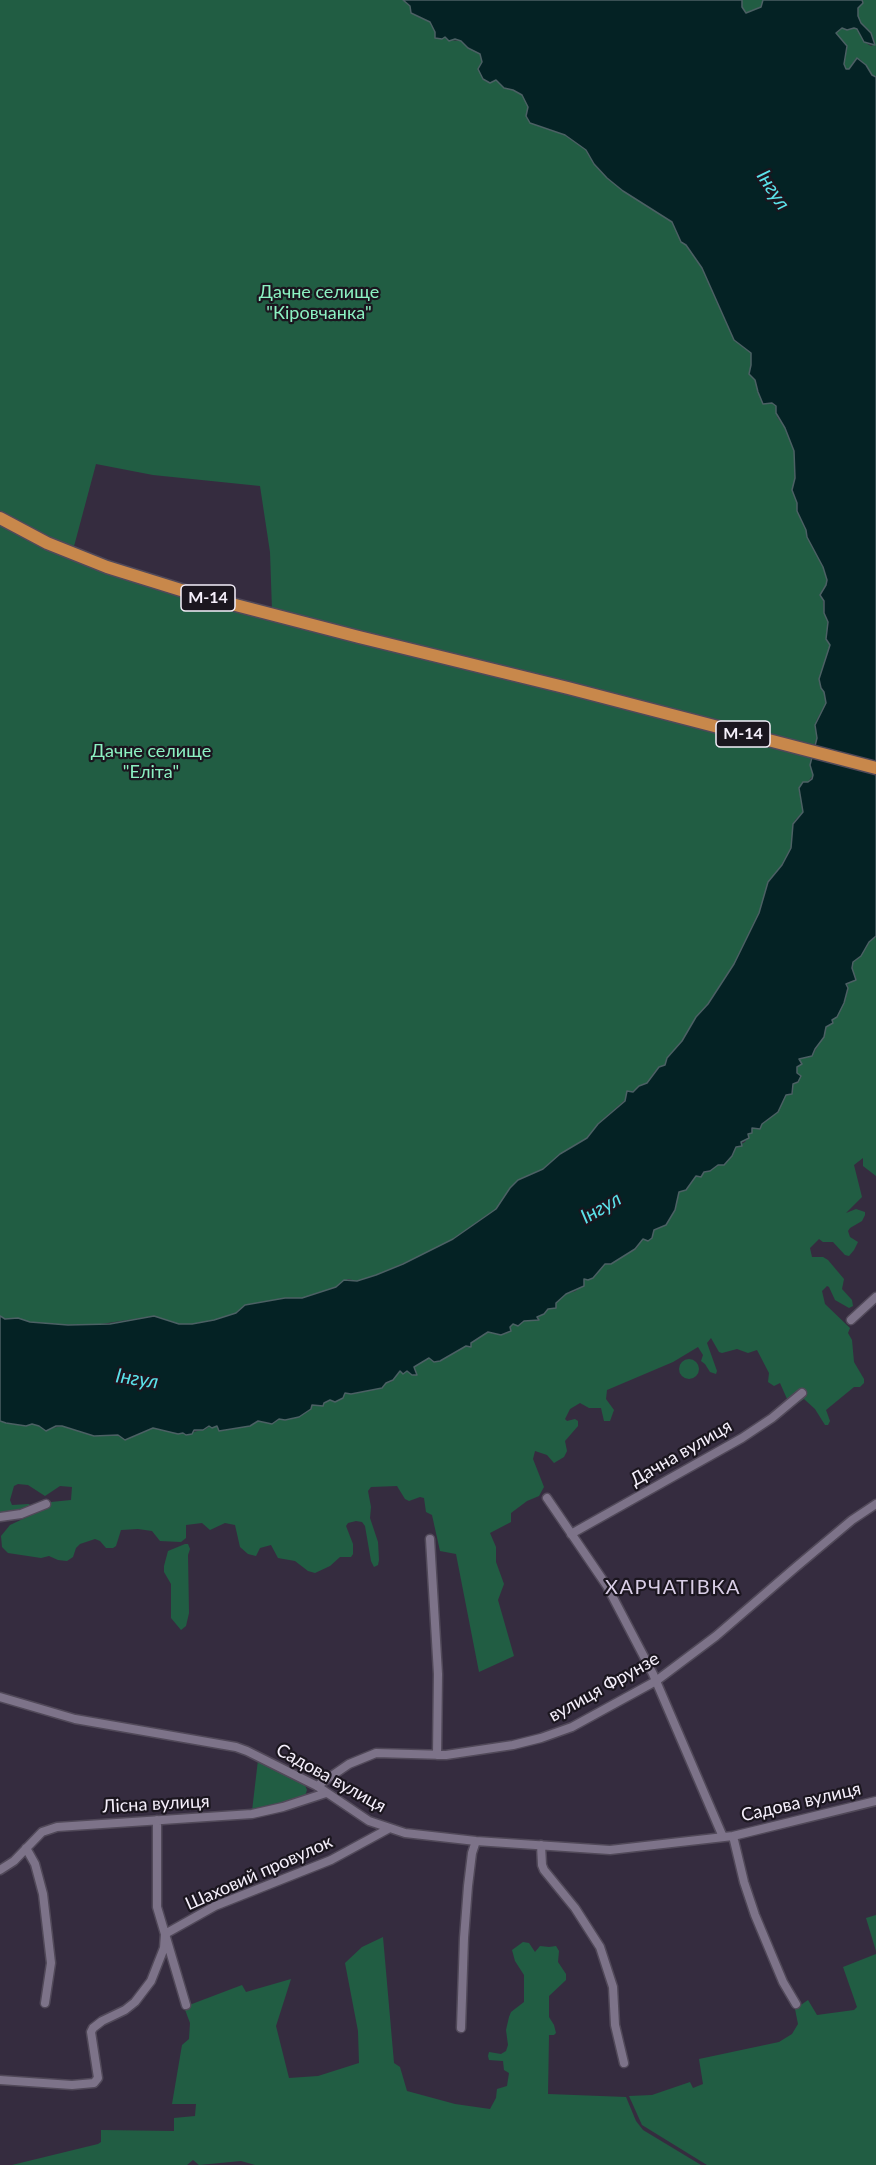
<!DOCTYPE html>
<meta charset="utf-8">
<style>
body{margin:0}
canvas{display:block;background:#352c3f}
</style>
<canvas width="876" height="2165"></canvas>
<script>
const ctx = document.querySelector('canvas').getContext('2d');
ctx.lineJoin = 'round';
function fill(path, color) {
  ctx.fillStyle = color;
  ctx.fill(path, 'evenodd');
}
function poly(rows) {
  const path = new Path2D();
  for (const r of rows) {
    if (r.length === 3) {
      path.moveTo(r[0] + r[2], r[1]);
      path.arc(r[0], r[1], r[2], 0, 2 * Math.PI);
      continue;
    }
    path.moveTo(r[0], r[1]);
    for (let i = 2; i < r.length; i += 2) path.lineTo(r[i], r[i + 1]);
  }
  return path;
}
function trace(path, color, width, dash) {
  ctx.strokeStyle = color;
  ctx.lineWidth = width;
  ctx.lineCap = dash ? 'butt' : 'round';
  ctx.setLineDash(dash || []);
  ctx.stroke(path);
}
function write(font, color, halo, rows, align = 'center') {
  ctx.font = font + ' Lato,sans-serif';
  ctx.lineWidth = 4.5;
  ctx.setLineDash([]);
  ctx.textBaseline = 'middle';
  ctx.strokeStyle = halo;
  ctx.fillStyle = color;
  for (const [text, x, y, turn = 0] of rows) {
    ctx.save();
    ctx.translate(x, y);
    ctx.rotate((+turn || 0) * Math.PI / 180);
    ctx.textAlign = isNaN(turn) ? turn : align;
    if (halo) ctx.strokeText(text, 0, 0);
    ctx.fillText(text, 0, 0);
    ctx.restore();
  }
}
const green = poly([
 [0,0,403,0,410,6,415,15,430,22,447,40,461,41,480,54,482,62,479,67,483,79,487,82,496,80,503,87,513,90,522,95,528,107,526,116,530,123,565,135,586,150,594,164,607,178,623,191,672,222,681,242,686,245,702,268,734,340,751,353,751,365,749,374,755,380,758,392,763,401,772,403,776,406,777,417,785,428,794,451,795,478,792,490,797,503,797,511,806,530,807,537,823,567,827,580,826,585,822,590,824,613,828,622,826,639,830,645,819,681,824,692,826,703,816,721,817,738,814,745,272,610,270,552,260,486,153,475,96,464,73,550,0,514],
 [742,0,763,0,763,3,761,7,746,13,742,7],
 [862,0,876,0,876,77,872,75,861,60,856,58,849,69,846,69,844,64,847,48,836,33,842,28,854,28,857,29,864,42,871,46,875,44,870,31,861,23,858,16,858,8,863,3],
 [0,523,83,563,811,757,810,765,813,775,808,782,803,782,799,791,802,802,803,812,795,820,791,847,782,865,768,882,759,913,734,964,708,1004,696,1017,682,1041,667,1058,665,1065,655,1071,647,1083,631,1092,625,1100,602,1120,587,1138,560,1154,543,1169,518,1180,510,1188,496,1209,477,1222,453,1239,424,1254,376,1275,357,1281,348,1279,336,1287,302,1298,285,1298,245,1305,236,1313,214,1320,192,1324,179,1324,154,1316,88,1326,42,1323,30,1322,18,1318,5,1319,0,1316],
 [876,936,876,1176,863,1166,863,1158,854,1165,862,1197,846,1213,856,1209,865,1212,865,1215,862,1221,850,1228,848,1231,850,1237,858,1242,854,1250,849,1256,845,1255,833,1242,823,1242,819,1239,810,1248,812,1257,823,1257,828,1260,844,1279,842,1289,852,1300,853,1306,849,1308,835,1300,829,1287,827,1286,822,1291,825,1304,850,1328,848,1333,852,1340,854,1362,864,1379,864,1383,860,1387,854,1387,826,1410,830,1421,828,1425,825,1425,815,1409,804,1399,791,1408,780,1383,774,1386,768,1382,769,1373,757,1350,748,1353,737,1349,722,1353,719,1352,711,1338,707,1343,717,1371,716,1374,710,1372,705,1364,701,1361,703,1355,698,1347,673,1362,607,1390,606,1399,614,1410,610,1421,604,1421,601,1408,589,1408,580,1403,570,1409,565,1419,567,1421,575,1419,578,1421,578,1426,565,1441,567,1451,564,1457,554,1463,547,1455,535,1451,533,1459,544,1487,539,1496,527,1501,511,1513,511,1522,490,1533,496,1547,496,1562,504,1584,498,1600,514,1656,479,1672,456,1554,440,1551,432,1515,426,1512,424,1498,420,1497,409,1501,405,1499,397,1486,371,1487,368,1491,371,1507,370,1518,378,1542,379,1560,378,1565,374,1567,371,1561,365,1526,362,1522,356,1521,348,1523,346,1526,353,1544,353,1554,351,1557,340,1557,330,1566,315,1573,308,1571,295,1561,278,1558,271,1545,260,1548,256,1556,248,1554,240,1547,235,1525,225,1523,210,1530,202,1523,186,1525,186,1538,181,1542,160,1541,152,1531,138,1529,121,1530,116,1546,113,1548,106,1548,100,1541,95,1539,80,1544,76,1548,73,1557,67,1561,58,1560,49,1556,41,1558,8,1553,2,1547,1,1536,10,1525,40,1511,51,1502,71,1500,72,1487,60,1486,45,1496,28,1485,18,1484,14,1486,10,1500,12,1505,29,1504,31,1507,0,1516,0,1421,24,1426,32,1424,39,1426,44,1430,62,1426,94,1436,117,1435,125,1440,153,1428,185,1434,206,1429,210,1426,217,1426,220,1431,250,1426,257,1421,272,1424,279,1419,285,1420,299,1417,311,1409,312,1405,323,1406,324,1403,330,1400,335,1402,345,1393,351,1394,382,1388,386,1383,391,1382,400,1371,403,1373,407,1371,412,1375,417,1375,413,1368,416,1364,429,1358,434,1362,440,1361,466,1346,469,1347,471,1343,488,1332,501,1335,510,1332,510,1327,513,1324,518,1326,524,1321,535,1319,544,1314,547,1310,566,1294,576,1291,584,1279,588,1280,593,1278,605,1264,611,1264,636,1249,643,1239,652,1238,654,1230,666,1225,675,1210,679,1192,688,1187,696,1176,701,1177,704,1172,709,1171,718,1165,724,1165,732,1156,736,1147,745,1142,748,1137,748,1134,751,1134,752,1128,761,1127,762,1124,778,1112,786,1095,793,1093,793,1084,798,1082,800,1076,796,1072,798,1066,801,1064,799,1058,812,1056,822,1039,826,1027,833,1022,832,1020,836,1017,844,1003,848,990,847,982,856,979,852,968,853,962,861,956,869,942],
 [689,1369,10],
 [185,1544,188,1544,190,1549,188,1555,189,1613,186,1626,181,1630,171,1618,171,1584,164,1572,164,1566,168,1551],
 [258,1760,305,1785,307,1790,305,1796,252,1811],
 [876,1915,876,1951,866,1918],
 [383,1937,394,2063,400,2067,407,2091,455,2104,490,2109,496,2098,497,2089,507,2086,509,2073,504,2070,503,2061,489,2060,488,2056,489,2052,501,2054,506,2051,508,2045,506,2030,509,2017,511,2012,524,2002,524,1975,515,1961,512,1950,523,1942,529,1943,535,1952,540,1946,549,1947,556,1946,559,1951,558,1962,566,1974,566,1980,549,1996,549,2017,554,2025,556,2033,554,2035,549,2035,548,2094,626,2097,636,2121,643,2130,701,2165,255,2165,241,2161,199,2165,193,2160,187,2165,12,2165,98,2144,101,2142,101,2130,174,2131,174,2118,195,2116,196,2104,172,2104,182,2045,189,2039,190,2023,184,2007,242,1985,246,1992,291,1979,276,2026,289,2078,318,2076,359,2063,358,2031,345,1963,362,1947],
 [876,1954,876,2165,707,2165,642,2125,629,2096,652,2095,690,2082,693,2088,703,2084,699,2059,779,2042,792,2034,798,2024,795,2009,808,2000,817,2015,854,2010,857,2007,843,1967]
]);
const water = poly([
 [403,0,742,0,742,7,746,13,761,7,763,0,862,0,863,3,858,8,858,16,861,23,871,33,875,45,864,42,857,29,854,28,847,30,842,28,836,33,847,46,844,64,846,69,849,69,857,58,866,65,872,75,876,77,876,936,869,942,861,956,853,962,852,968,856,980,846,984,848,988,844,1003,837,1017,832,1020,833,1023,826,1027,824,1037,815,1049,812,1056,799,1059,802,1064,797,1067,797,1073,801,1076,798,1082,793,1084,792,1094,786,1095,778,1112,762,1124,760,1129,752,1128,752,1133,748,1134,749,1138,741,1142,742,1146,736,1147,732,1156,724,1165,718,1165,710,1171,704,1172,701,1177,696,1176,686,1190,679,1192,675,1210,666,1225,654,1230,652,1238,648,1241,643,1239,635,1249,611,1264,605,1264,593,1278,588,1280,584,1279,584,1286,566,1294,556,1303,556,1308,548,1309,544,1314,537,1317,539,1320,524,1321,518,1326,513,1324,510,1327,511,1331,501,1335,488,1332,471,1343,471,1347,466,1346,440,1361,434,1362,429,1358,414,1367,417,1375,412,1375,407,1371,403,1374,400,1371,393,1380,386,1383,382,1388,351,1394,345,1393,343,1398,335,1402,330,1400,324,1403,323,1406,312,1405,311,1409,299,1417,285,1420,279,1419,272,1424,258,1421,250,1426,219,1431,217,1426,212,1428,209,1426,203,1430,194,1430,192,1434,186,1435,183,1433,178,1434,153,1428,125,1440,118,1435,94,1436,62,1426,56,1426,46,1431,39,1426,32,1424,26,1426,6,1423,0,1421,0,1316,5,1319,18,1318,30,1322,68,1325,110,1324,154,1316,179,1324,192,1324,214,1320,236,1313,245,1305,285,1298,302,1298,336,1287,344,1280,357,1281,376,1275,403,1264,453,1239,496,1209,510,1188,518,1180,543,1169,560,1154,587,1138,598,1124,625,1101,627,1091,633,1092,639,1086,647,1083,659,1067,665,1065,667,1058,682,1041,696,1017,708,1004,734,964,759,913,768,882,782,865,791,848,793,824,803,812,799,788,803,782,808,782,812,779,813,775,810,765,817,738,815,725,826,703,824,692,821,688,819,679,830,645,826,639,828,622,824,613,824,601,820,595,826,585,827,580,823,567,807,537,806,530,797,511,797,503,792,490,795,478,794,451,785,428,776,413,776,406,772,403,763,404,758,392,755,380,749,374,751,365,751,353,734,340,702,268,686,245,681,242,672,222,623,191,607,178,594,164,586,150,565,135,530,123,526,116,528,107,522,95,513,90,504,88,496,80,490,83,483,79,478,69,482,62,480,54,468,48,461,41,455,39,449,41,445,37,442,39,435,38,435,32,430,22,411,13,410,6,403,0]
]);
const minor = poly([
 [851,1320,876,1297],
 [547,1498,607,1586,653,1674,723,1837],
 [0,1517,21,1514,46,1504],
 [571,1534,742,1438,772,1418,802,1393],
 [430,1539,438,1674,437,1755],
 [0,1697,75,1719,236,1747,247,1751,317,1786,369,1821,405,1833,476,1841,610,1850,733,1836,876,1801],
 [317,1786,349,1764,376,1753,446,1755,513,1745,541,1738,572,1727,656,1681,716,1636,796,1567,852,1520,876,1504],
 [157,1820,157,1907,186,2005],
 [733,1836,744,1882,755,1915,783,1982,796,2004],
 [541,1845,542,1865,544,1870,575,1908,600,1947,613,1987,615,2025,624,2063],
 [26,1848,35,1864,43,1894,51,1963,45,2003],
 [0,1870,14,1861,42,1832,57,1827,252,1814,283,1807,326,1793],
 [165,1934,215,1906,331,1860,388,1829],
 [461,2028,464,1938,468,1886,472,1853,476,1841],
 [0,2080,72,2085,94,2083,98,2078,91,2032,93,2028,102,2021,125,2010,135,2002,151,1981,164,1948,165,1934]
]);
const highway = poly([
 [0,518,47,543,107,567,197,595,359,637,568,688,876,768]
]);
const shields = [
 [208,598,54],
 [743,734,54]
];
const shieldNames = [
 ["М-14",208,598],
 ["М-14",743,734]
];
const parkNames = [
 ["Дачне селище",319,292],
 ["\"Кіровчанка\"",319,313],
 ["Дачне селище",151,751],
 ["\"Еліта\"",151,772]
];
const streetNames = [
 ["Дачна вулиця",681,1453,-30],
 ["вулиця Фрунзе",604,1687,-29],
 ["Садова вулиця",331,1778,29],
 ["Садова вулиця",801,1802,-13],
 ["Лісна вулиця",156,1804,-3],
 ["Шаховий провулок",259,1873,-24]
];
const waterNames = [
 ["Інгул",773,190,57],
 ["Інгул",601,1208,-30],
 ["Інгул",137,1379,9]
];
const neighbourhoodNames = [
 ["ХАРЧАТІВКА",673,1588]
];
fill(green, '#215d43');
fill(water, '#042224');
trace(water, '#4c6064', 1.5);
trace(minor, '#514959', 11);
trace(highway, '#514959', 15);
trace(minor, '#7d7389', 8);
trace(highway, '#c8884b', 12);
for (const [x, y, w] of shields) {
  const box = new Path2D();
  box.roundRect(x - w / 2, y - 13, w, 26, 4.5);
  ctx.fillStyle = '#1b161f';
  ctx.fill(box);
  trace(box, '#f5effb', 1.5);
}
write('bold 16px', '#f5effb', null, shieldNames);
write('18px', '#8cf1c2', '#1b161f', parkNames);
write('18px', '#f5effb', '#1b161f', streetNames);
write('italic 20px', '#5be2ea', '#1b161f', waterNames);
ctx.letterSpacing = '1.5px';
write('20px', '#d9cee6', '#1b161f', neighbourhoodNames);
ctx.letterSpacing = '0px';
</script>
